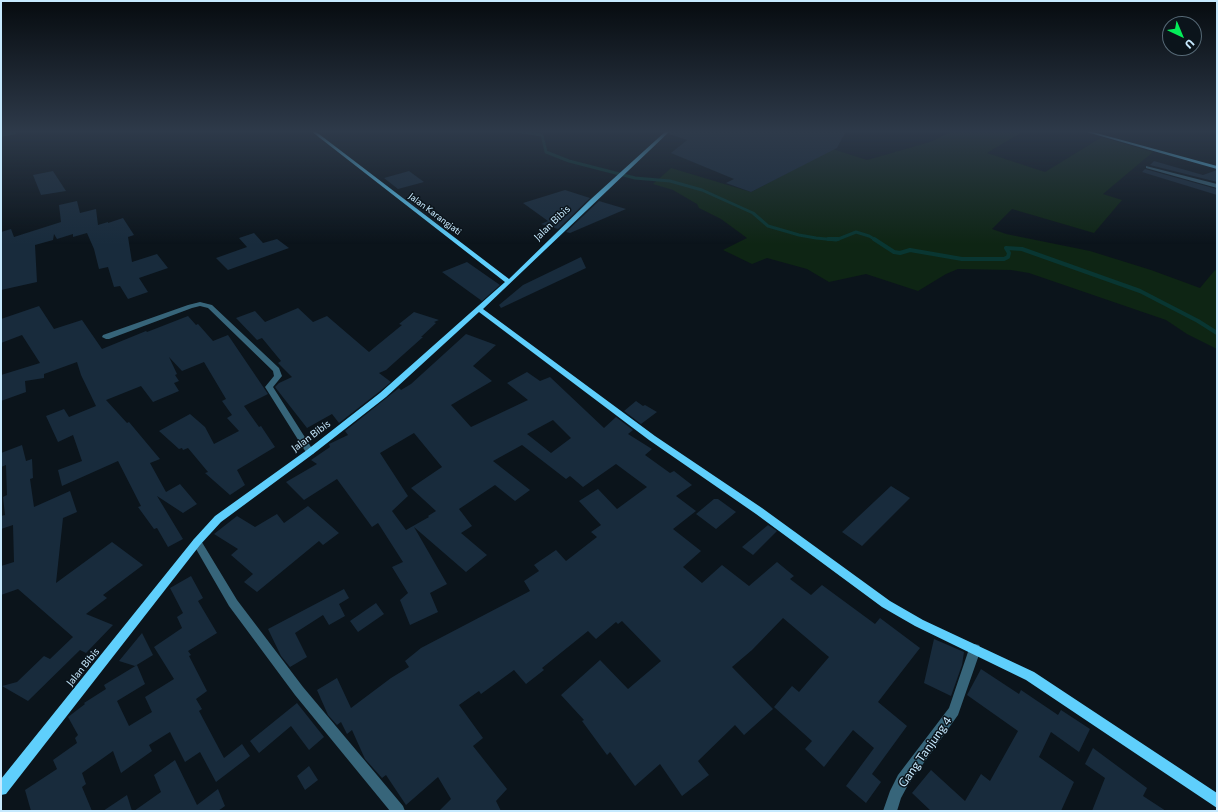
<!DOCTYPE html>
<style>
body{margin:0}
#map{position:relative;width:1218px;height:812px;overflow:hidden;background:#0b141b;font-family:Commissioner,sans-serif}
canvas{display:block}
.frame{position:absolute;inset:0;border:2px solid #c6e9fe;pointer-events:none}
.north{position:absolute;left:1162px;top:16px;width:40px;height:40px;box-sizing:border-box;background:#0b141b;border:1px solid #566976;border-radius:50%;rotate:136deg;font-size:11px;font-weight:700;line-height:16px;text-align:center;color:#c6e9fe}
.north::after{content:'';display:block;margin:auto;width:14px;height:18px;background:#04ec59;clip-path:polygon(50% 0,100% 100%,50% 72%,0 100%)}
</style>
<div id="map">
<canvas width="1218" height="812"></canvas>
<div class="frame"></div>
<div class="north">U</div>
</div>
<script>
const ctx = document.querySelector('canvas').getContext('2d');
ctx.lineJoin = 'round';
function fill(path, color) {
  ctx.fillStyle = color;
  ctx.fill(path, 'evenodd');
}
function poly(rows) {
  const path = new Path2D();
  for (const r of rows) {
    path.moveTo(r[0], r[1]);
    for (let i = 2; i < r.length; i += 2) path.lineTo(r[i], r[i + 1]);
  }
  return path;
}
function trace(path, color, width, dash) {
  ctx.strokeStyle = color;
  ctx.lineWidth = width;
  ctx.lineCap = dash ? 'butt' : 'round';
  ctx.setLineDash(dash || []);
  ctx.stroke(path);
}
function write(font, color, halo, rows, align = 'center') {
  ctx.font = font + ' Commissioner,sans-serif';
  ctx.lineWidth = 3;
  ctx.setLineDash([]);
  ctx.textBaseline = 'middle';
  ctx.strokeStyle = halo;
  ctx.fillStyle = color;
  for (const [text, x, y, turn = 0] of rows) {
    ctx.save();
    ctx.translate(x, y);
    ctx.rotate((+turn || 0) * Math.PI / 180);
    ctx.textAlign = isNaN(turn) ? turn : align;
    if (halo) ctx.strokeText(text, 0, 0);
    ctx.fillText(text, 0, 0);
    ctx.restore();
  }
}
const green = poly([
 [953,131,1024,131,987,153,1045,172,1102,137,1153,152,1103,194,1122,200,1094,233,1012,209,992,229,1006,234,1090,251,1151,270,1200,288,1215,270,1217,271,1217,349,1187,334,1166,320,1029,273,1011,270,958,269,946,274,918,291,866,274,829,282,807,269,767,258,752,264,723,250,747,238,721,219,699,208,697,204,673,190,653,184,671,168,751,192,833,149,867,160,930,142]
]);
const streamFar1 = poly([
 [515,131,542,135,546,152,569,161,635,178,670,181,702,190,753,213,768,226,799,235,816,238,836,240,856,232,869,236,876,240]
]);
const stream = poly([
 [828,239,838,239],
 [874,239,894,252,900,253,910,250,962,259,1004,259,1008,257,1009,253,1006,248,1022,249,1140,291,1198,321,1217,333]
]);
const river = poly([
 [1,131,18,131,16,134,1,137,1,131]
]);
const building = poly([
 [671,131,846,131,837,148,751,192,726,183,734,179,671,153,687,140,669,134],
 [1154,161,1203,175,1217,170,1217,182,1150,165],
 [1145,169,1217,189,1217,195,1142,172],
 [53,171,66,191,41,195,33,175],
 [409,171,424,182,398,189,384,178],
 [565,190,590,198,558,229,541,224,548,221,523,203],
 [77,201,80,213,96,209,98,225,108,222,108,223,123,218,134,235,128,237,132,262,157,254,168,268,139,278,148,292,128,299,120,286,114,287,108,267,99,269,94,249,87,233,73,237,73,234,57,239,54,234,53,240,35,245,37,282,1,290,1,232,11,229,14,237,61,222,59,205],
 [599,201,626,209,570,233,566,232],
 [254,233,263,243,277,239,289,248,228,270,216,258,247,247,239,238],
 [581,257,586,268,501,308,499,305,523,285],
 [467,262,500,285,482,301,442,272],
 [39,306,54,329,82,320,102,349,146,331,147,332,188,316,196,325,198,324,213,341,228,335,268,394,244,406,259,427,261,426,275,447,237,470,245,485,230,495,205,473,208,472,188,448,183,450,182,448,179,449,159,431,190,414,205,427,214,444,239,431,227,418,232,415,222,401,226,399,204,362,182,371,169,357,177,374,175,375,179,381,174,383,179,391,153,402,141,386,106,400,127,423,129,422,160,459,150,463,166,492,180,484,197,504,183,513,157,496,183,539,168,547,157,528,154,529,138,507,141,506,118,461,62,486,58,470,82,461,73,435,58,442,46,416,64,409,69,417,96,406,81,375,77,362,44,374,44,378,25,381,26,392,1,401,1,375,40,363,22,335,1,343,1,319],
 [298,308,313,322,327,316,369,352,402,325,399,324,414,312,439,320,434,322,436,323,421,337,423,337,386,370,379,373,391,382,379,392,339,423,332,414,307,428,275,387,279,383,292,377,278,363,281,361,262,338,257,340,236,318,255,311,265,322],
 [466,334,496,345,473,366,492,381,451,405,471,427,528,400,507,383,527,372,540,381,550,377,604,428,616,417,633,430,628,434,652,449,645,455,670,473,674,471,692,485,676,496,696,511,673,529,701,551,683,567,702,583,722,565,749,586,777,562,794,576,790,579,811,595,822,585,875,624,880,618,920,648,878,702,907,726,872,774,881,782,866,803,846,786,874,748,853,730,824,767,805,749,812,741,774,707,792,686,799,692,829,657,783,618,752,650,732,667,773,709,744,735,735,725,698,761,709,775,682,796,660,764,635,786,610,752,607,755,582,721,584,720,561,695,600,660,628,689,661,661,622,621,618,624,616,622,596,639,588,631,542,668,544,670,526,684,514,670,481,694,479,691,459,705,483,738,473,746,507,789,496,801,501,811,439,811,451,799,438,777,406,805,386,775,382,778,365,759,352,730,347,734,341,722,337,725,328,715,317,690,337,678,351,708,391,678,409,667,405,661,421,648,530,591,524,581,539,571,534,565,556,550,566,561,597,537,591,532,601,525,579,501,598,489,617,509,647,487,616,464,583,487,570,476,566,479,522,445,493,461,530,490,515,501,495,485,459,509,472,526,461,533,487,555,466,572,414,527,447,584,430,593,438,612,410,625,400,600,408,593,392,567,403,562,378,523,372,527,337,479,304,500,286,482,317,464,311,460,330,447,329,444,348,435,345,431,399,388,401,390,411,384],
 [553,420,571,438,551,453,527,434],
 [414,433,442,467,411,488,436,511,428,516,429,517,406,530,392,511,408,496,380,453],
 [636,401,643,406,645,405,657,412,641,424,624,411],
 [22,445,26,461,32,459,33,478,30,479,34,507,70,491,77,512,63,518,56,583,112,542,143,565,103,595,107,598,86,614,113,625,86,653,80,650,28,701,2,686,17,682,44,656,50,659,73,637,18,589,1,595,1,566,14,562,13,525,1,529,1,516,5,515,3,497,7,495,6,465,1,467,1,453],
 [891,486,910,498,862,546,842,532],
 [714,499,718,499,736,512,716,529,696,514],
 [308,506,339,533,323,545,319,541,257,592,244,582,253,574,231,555,238,549,214,534,237,516,255,527,277,514,284,523],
 [768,525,777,531,753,555,742,547],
 [191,576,203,598,198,601,217,633,188,651,191,655,189,656,207,691,196,699,202,709,199,711,224,758,242,744,250,756,216,782,200,752,185,762,170,732,149,745,152,751,121,773,113,751,82,773,86,784,82,787,92,811,31,811,25,790,57,769,53,760,77,743,75,738,78,735,68,717,85,704,84,703,106,689,104,685,137,665,145,684,117,701,129,726,152,712,145,697,174,679,154,647,182,628,177,617,183,613,170,588],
 [344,589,349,598,339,604,345,616,329,625,323,615,295,633,307,657,290,667,281,656,268,629],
 [376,603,384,614,358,632,350,621],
 [142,633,153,655,135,666,119,661],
 [934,639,964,652,962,665,951,696,924,683],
 [981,669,1019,694,1021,690,1058,715,1061,710,1090,729,1079,752,1051,732,1039,757,1074,782,1061,811,931,811,912,793,931,770,965,801,981,774,990,781,1018,731,967,695],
 [297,703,324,737,309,750,291,726,259,753,250,741],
 [1093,748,1147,788,1143,796,1166,811,1092,811,1105,778,1085,764],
 [175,760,197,805,218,789,225,806,218,811,134,811,161,792,154,775],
 [309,766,318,780,305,790,297,776],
 [127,795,132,811,103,811]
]);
const street = poly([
 [1146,166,1217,184,1217,188,1146,168,1146,166],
 [200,302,212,305,279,368,282,376,273,387,313,450,314,452,313,454,307,454,265,387,274,376,273,371,208,308,200,306,192,308,109,339,106,339,102,337,103,335,188,305,200,302],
 [197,538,200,539,237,600,303,687,403,806,405,811,390,811,295,695,229,606,192,542,194,539,197,538],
 [975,644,979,645,981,649,958,715,908,785,901,798,897,811,883,811,890,791,898,775,949,708,969,649,971,645,975,644]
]);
const secondary = poly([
 [311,131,315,131,509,279,591,199,666,131,670,131,483,309,655,436,762,508,890,601,923,620,1034,672,1217,793,1217,808,1026,680,915,626,882,607,756,514,649,440,479,312,386,397,313,454,221,522,200,545,6,794,1,795,1,779,194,539,215,516,307,450,380,393,505,282,311,131],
 [1083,131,1089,131,1217,166,1217,169,1083,131]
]);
const farStreetnames = [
 ["Jalan Karangjati",435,214,37]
];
const streetNames = [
 ["Jalan Bibis",552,223,-44],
 ["Jalan Bibis",311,436,-37],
 ["Jalan Bibis",83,667,-51]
];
const nearStreetnames = [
 ["Gang Tanjung 4",925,752,-55]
];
fill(green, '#0e2514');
trace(streamFar1, '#093632', 3);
trace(stream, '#093632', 4);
fill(river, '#093632');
fill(building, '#182b3c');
fill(street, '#37657a');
fill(secondary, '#5fcffc');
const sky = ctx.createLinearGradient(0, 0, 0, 244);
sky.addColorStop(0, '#060b0f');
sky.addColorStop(0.54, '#2e3a4a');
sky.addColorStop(1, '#2e3a4a00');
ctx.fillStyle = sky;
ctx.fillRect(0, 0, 1218, 244);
write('9px', '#c6e9fe', '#0b141b', farStreetnames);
write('10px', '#c6e9fe', '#0b141b', streetNames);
write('12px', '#c6e9fe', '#0b141b', nearStreetnames);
</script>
